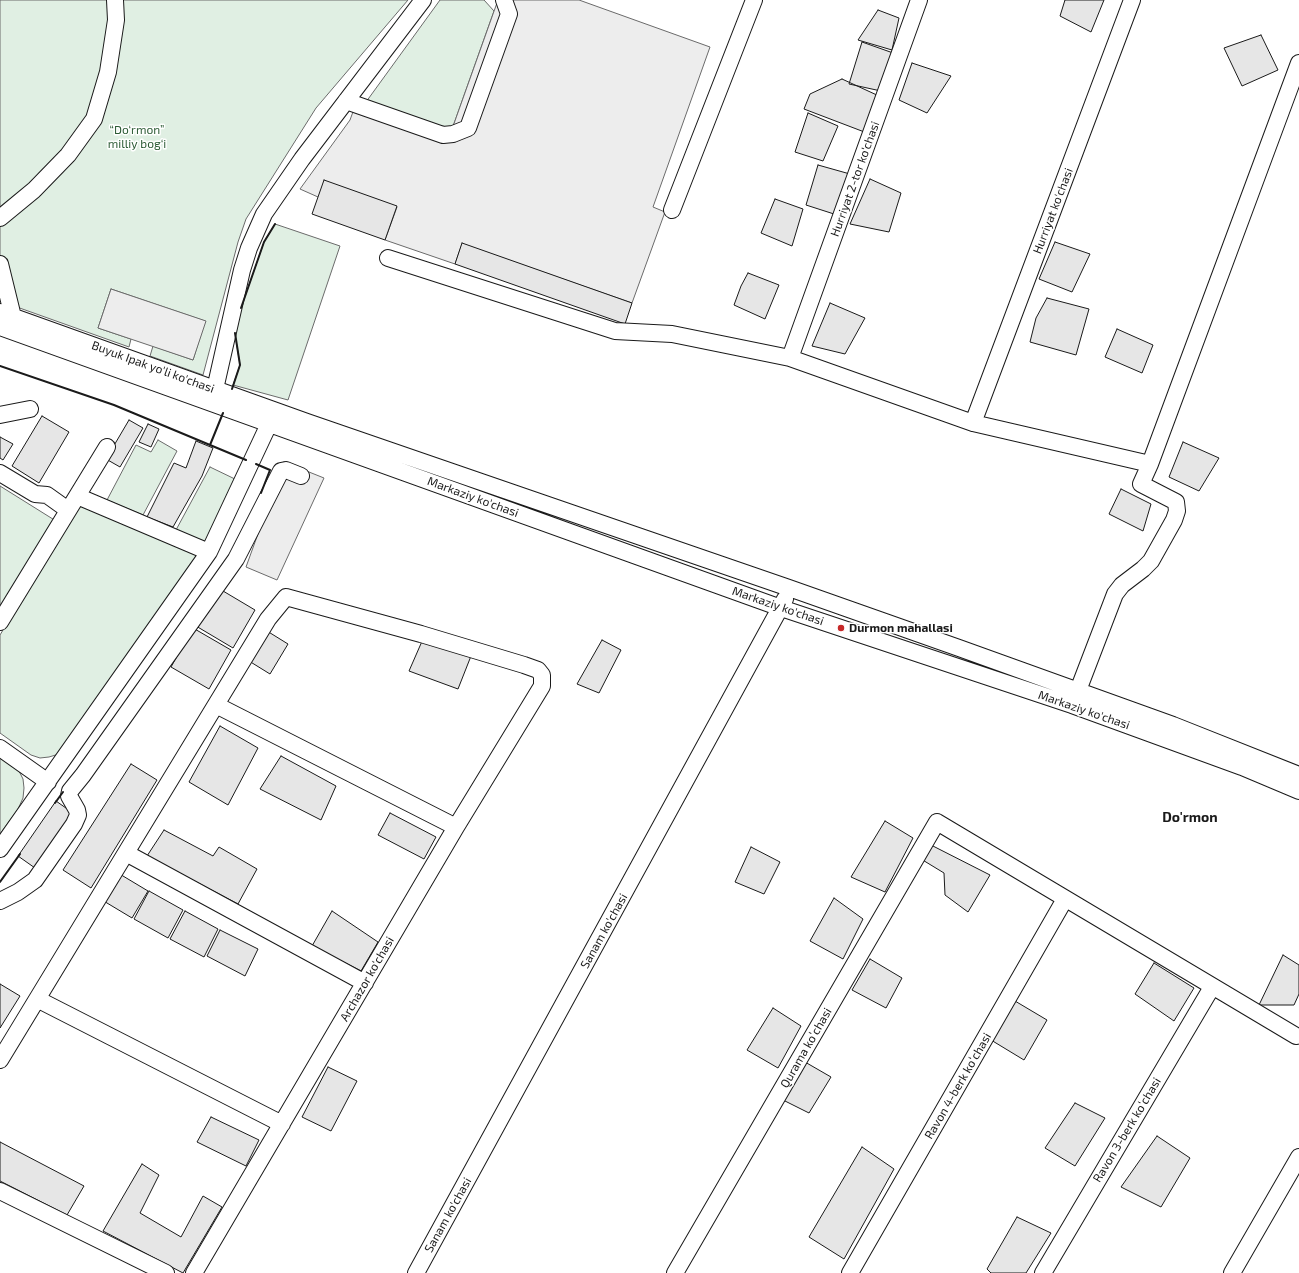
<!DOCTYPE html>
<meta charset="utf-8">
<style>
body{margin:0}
canvas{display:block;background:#fff}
</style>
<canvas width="1299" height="1273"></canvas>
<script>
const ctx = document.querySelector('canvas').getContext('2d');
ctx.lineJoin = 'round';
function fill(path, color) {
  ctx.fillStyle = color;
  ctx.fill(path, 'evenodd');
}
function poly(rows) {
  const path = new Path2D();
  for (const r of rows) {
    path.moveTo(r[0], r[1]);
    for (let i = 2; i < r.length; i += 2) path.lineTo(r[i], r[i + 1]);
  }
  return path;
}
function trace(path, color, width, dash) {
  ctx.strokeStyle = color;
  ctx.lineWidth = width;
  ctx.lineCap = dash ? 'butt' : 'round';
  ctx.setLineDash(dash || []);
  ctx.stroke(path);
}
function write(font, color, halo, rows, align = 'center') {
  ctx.font = font + ' "Exo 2",sans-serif';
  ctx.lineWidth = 3;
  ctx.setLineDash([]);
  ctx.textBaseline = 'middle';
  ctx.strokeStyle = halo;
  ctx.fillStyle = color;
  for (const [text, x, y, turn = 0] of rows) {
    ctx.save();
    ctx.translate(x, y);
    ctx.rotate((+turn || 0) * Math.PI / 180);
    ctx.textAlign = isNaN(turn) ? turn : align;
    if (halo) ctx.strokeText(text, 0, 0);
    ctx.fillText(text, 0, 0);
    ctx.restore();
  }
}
const green = poly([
 [0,0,408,0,316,108,246,219,238,242,203,375,150,356,153,346,193,360,205,321,111,289,98,328,131,339,129,347,0,301,0,0],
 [440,0,484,0,494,11,451,132,366,102,440,0],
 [275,224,340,246,288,400,233,385,240,365,234,328,264,242,275,224],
 [158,440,177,451,143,515,107,500,136,445,151,452,158,440],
 [210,467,237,480,207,544,176,530,210,467],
 [0,486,56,521,0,610,0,486],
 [79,504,201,554,59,754,49,757,40,758,31,755,0,733,0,635,79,504],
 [0,755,18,769,23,779,24,788,23,798,18,809,0,834,0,755]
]);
const parking = poly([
 [498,0,579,0,710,47,653,207,665,212,632,303,462,244,455,264,385,240,397,207,318,197,300,189,350,120,358,98,451,132,498,0],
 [111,289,206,321,193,360,98,328,111,289],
 [284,462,324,478,277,580,246,567,284,462]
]);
const building = poly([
 [1065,0,1104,0,1091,32,1060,16,1065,0],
 [878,10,899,18,892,50,858,40,878,10],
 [1261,35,1278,70,1242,86,1224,48,1261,35],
 [862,42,896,54,881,91,849,84,862,42],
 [912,63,951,76,927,113,899,100,912,63],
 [842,79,879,96,867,133,804,109,810,94,842,79],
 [808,113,838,126,823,161,795,152,808,113],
 [818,165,850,174,834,214,806,205,818,165],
 [870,179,901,193,889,232,850,224,870,179],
 [324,180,397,206,385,240,312,214,324,180],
 [775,199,803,209,792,246,761,233,775,199],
 [1055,242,1090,254,1072,292,1039,279,1055,242],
 [462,243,632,303,625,324,455,264,462,243],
 [748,273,779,285,765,319,734,305,741,286,748,273],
 [1047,298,1089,309,1076,355,1030,342,1036,318,1047,298],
 [830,303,865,318,845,354,812,346,830,303],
 [1117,329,1153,345,1142,373,1105,357,1117,329],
 [42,416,69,432,39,483,12,466,42,416],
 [129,420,143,428,120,467,106,459,129,420],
 [148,424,159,429,151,447,139,442,148,424],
 [0,437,13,444,3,460,0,458,0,437],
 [196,441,213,448,202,476,173,527,147,517,174,463,186,468,196,441],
 [1183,442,1219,458,1199,491,1169,477,1183,442],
 [1121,489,1151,504,1143,531,1109,514,1121,489],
 [218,588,255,610,233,648,196,626,218,588],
 [193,628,231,650,209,689,171,667,193,628],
 [267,631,288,644,270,674,249,661,267,631],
 [423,639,471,656,458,689,409,671,423,639],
 [602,640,621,650,599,693,577,684,602,640],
 [220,726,258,748,228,805,189,782,220,726],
 [281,756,336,786,321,820,260,789,281,756],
 [131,764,157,780,91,888,63,870,131,764],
 [56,801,73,813,35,868,18,856,56,801],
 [390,813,436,837,424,859,378,835,390,813],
 [885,821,913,838,885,892,851,877,885,821],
 [164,830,213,856,219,847,257,869,238,904,147,856,164,830],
 [929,844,990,875,968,912,945,895,944,873,921,859,929,844],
 [751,847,780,862,764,894,735,882,751,847],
 [118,873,148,891,132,918,102,900,118,873],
 [149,891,183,910,168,938,134,919,149,891],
 [834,898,863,919,843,959,810,941,834,898],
 [185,911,218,929,204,957,170,939,185,911],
 [332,911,378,942,361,971,312,946,332,911],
 [220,930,258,949,245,976,207,956,220,930],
 [1283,955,1299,965,1299,994,1294,1005,1259,1005,1283,955],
 [870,959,902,978,886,1008,852,990,870,959],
 [1154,963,1194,988,1174,1021,1135,994,1154,963],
 [0,984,20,996,0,1028,0,984],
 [1015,1001,1047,1020,1024,1060,991,1040,1015,1001],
 [773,1008,801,1026,778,1068,747,1050,773,1008],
 [805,1062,831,1077,809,1113,781,1099,805,1062],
 [328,1067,357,1081,331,1131,302,1117,328,1067],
 [1075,1103,1105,1118,1075,1166,1045,1148,1075,1103],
 [211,1117,259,1140,246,1166,197,1142,211,1117],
 [1157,1136,1190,1158,1161,1207,1121,1187,1157,1136],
 [0,1142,84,1186,67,1215,0,1181,0,1142],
 [862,1147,894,1169,844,1259,809,1237,862,1147],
 [142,1164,159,1175,140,1213,181,1237,203,1196,222,1207,183,1273,103,1231,142,1164],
 [1017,1217,1051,1233,1026,1273,991,1273,987,1269,1017,1217]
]);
const minor = poly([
 [346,101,443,135,453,134,468,128,509,14,504,0],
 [672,210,754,0],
 [0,218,34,190,68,155,94,119,108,72,116,20,115,0],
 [388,258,615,331,672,334,790,358,973,423,1150,464],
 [0,264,13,317,11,325],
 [0,312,307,422,789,588,959,648,1173,725,1299,775],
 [0,327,781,608,1072,705,1242,767,1299,791],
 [790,358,919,0],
 [213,398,242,270,249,248,264,214,302,159,423,0],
 [0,415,30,409],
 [973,423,1132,0],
 [0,473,35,494,47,495,68,510],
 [77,496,209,552],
 [0,622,107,447],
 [1074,701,1115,594,1122,585,1143,569,1151,561,1174,520,1177,511,1176,502,1141,484,1150,464,1299,63],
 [216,705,456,827],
 [0,748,48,782],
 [0,849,209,552,269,424],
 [126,853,365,983],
 [0,901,18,892,35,880,74,824,78,815,77,810,69,796,70,791,83,775,236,559,281,471,286,470,301,476],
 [37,999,282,1124],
 [0,1060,268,619,286,597,421,634,524,665,538,670,542,675,542,686,456,827,194,1273],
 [0,1191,166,1273],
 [416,1273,785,599],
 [675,1273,937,822,1296,1036],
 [850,1273,1065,899],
 [1043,1273,1212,987],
 [1232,1273,1299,1157]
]);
const wall = poly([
 [241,308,264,242,275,224],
 [0,366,114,405,246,460],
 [232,389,240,365,235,333],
 [210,445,223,413],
 [256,464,270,470,261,493],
 [55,803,63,792],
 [0,882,20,854]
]);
const markers = [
 [841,628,4,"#c62828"]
];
const parkNames = [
 ["“Do‘rmon”",137,130],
 ["milliy bog‘i",137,144]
];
const streetNames = [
 ["Hurriyat 2-tor ko'chasi",855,179,-70],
 ["Hurriyat ko'chasi",1053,211,-69],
 ["Buyuk Ipak yo'li ko'chasi",153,367,20],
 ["Markaziy ko'chasi",473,497,20],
 ["Markaziy ko'chasi",778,606,19],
 ["Markaziy ko'chasi",1084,710,19],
 ["Sanam ko'chasi",604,931,-61],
 ["Archazor ko‘chasi",367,979,-60],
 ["Qurama koʻchasi",806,1048,-60],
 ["Ravon 4-berk koʻchasi",958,1086,-60],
 ["Ravon 3-berk koʻchasi",1127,1130,-59],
 ["Sanam ko'chasi",448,1215,-61]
];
const poiNames = [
 ["Durmon mahallasi",849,628]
];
const quarterNames = [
 ["Do'rmon",1190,817]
];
fill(green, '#e0efe3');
trace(green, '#6a6a6a', 1);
fill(parking, '#ededed');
trace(parking, '#6a6a6a', 1);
fill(building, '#e6e6e6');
trace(building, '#1a1a1a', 1);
trace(minor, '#1a1a1a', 18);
trace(minor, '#fff', 16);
trace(wall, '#1a1a1a', 2);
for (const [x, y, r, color] of markers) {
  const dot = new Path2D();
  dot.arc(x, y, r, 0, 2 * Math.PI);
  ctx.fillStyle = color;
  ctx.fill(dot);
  trace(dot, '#fff', 1.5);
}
write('12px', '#2b5a34', '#fff', parkNames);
write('12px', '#1a1a1a', '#fff', streetNames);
write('bold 12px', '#1a1a1a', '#fff', poiNames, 'left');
write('bold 14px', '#1a1a1a', '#fff', quarterNames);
</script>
